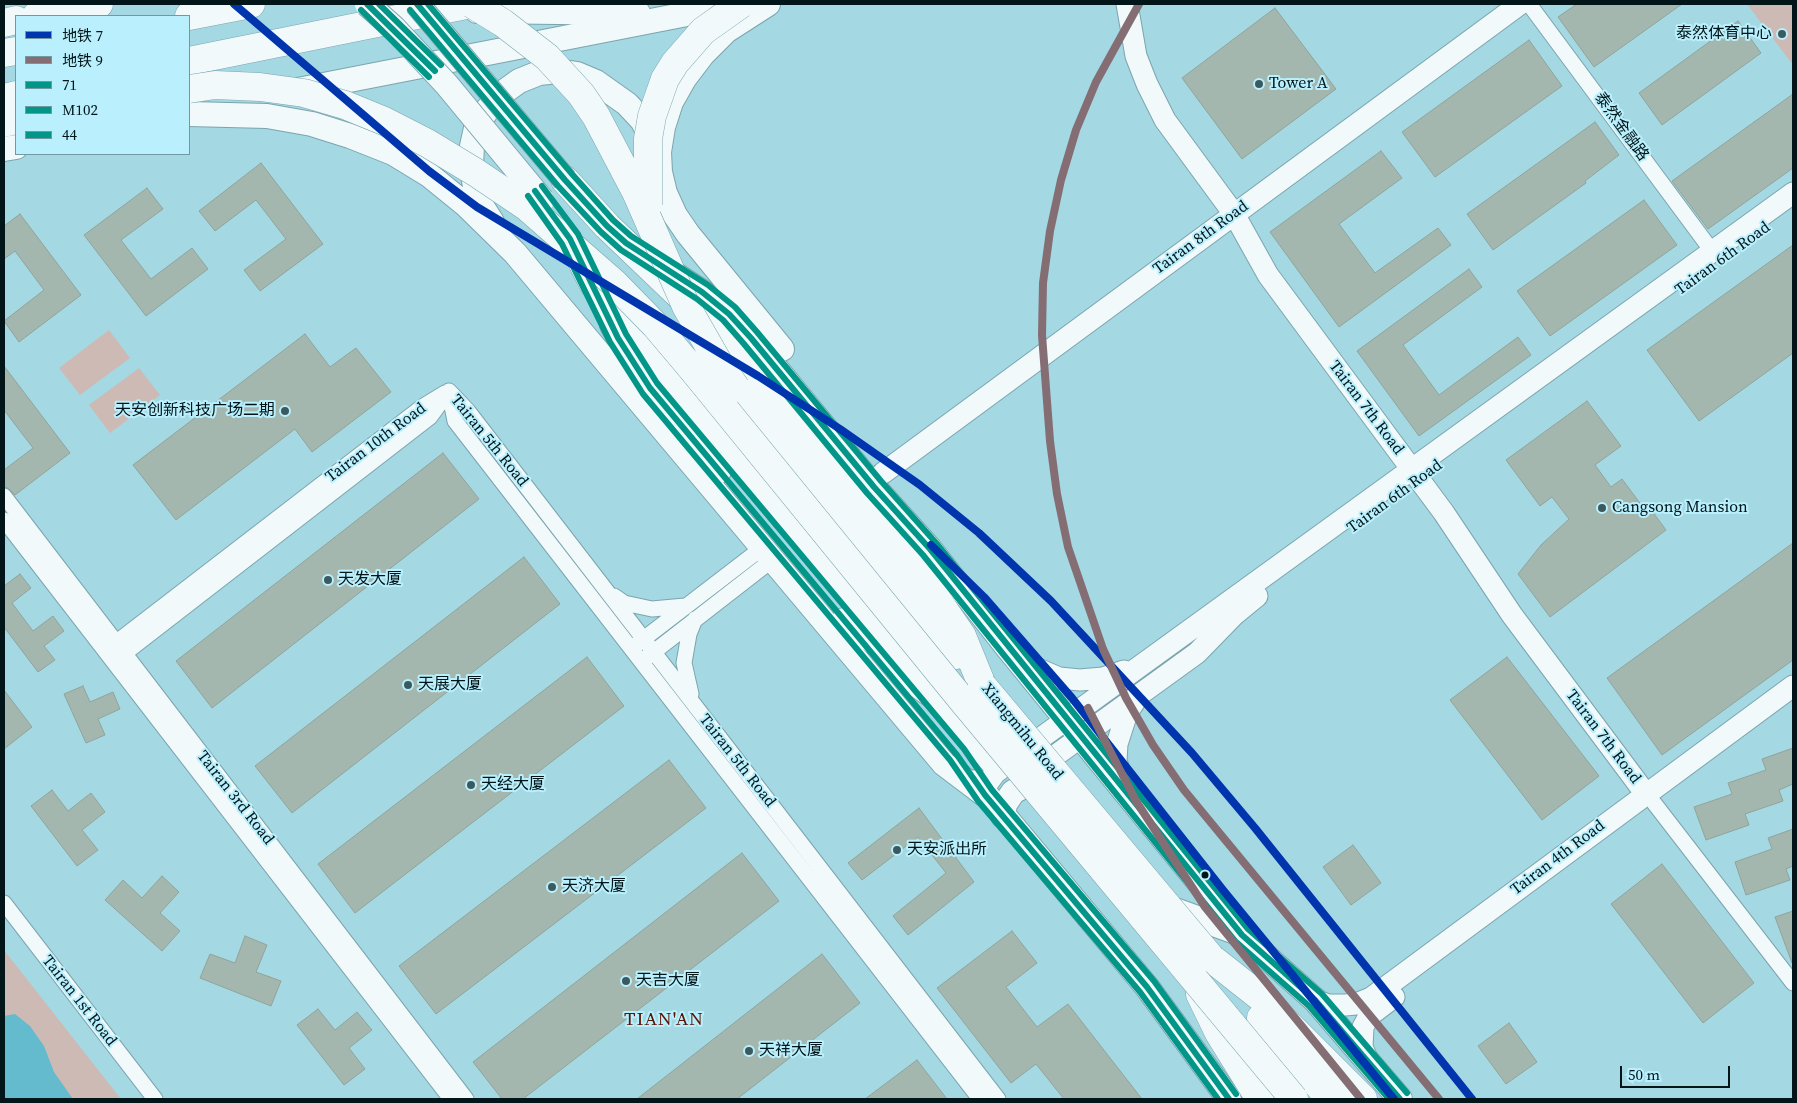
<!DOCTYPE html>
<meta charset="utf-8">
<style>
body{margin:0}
#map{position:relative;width:1797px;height:1103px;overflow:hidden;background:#a4d8e3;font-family:"Source Serif 4","Noto Sans SC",serif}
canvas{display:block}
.frame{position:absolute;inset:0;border:5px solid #02161a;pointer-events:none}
.legend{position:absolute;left:15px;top:15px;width:175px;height:140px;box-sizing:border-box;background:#baf0fd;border:1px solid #7099a2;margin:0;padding:6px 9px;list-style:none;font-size:15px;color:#02161a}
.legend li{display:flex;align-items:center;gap:10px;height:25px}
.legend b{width:25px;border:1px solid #7099a2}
.scale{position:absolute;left:1620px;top:1066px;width:110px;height:22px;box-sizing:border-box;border:2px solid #02161a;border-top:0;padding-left:6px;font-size:15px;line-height:18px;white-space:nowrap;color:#02161a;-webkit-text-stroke:4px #baf0fd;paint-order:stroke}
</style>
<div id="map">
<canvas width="1797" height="1103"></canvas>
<div class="frame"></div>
<ul class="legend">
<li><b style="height:6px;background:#0035ad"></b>地铁 7</li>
<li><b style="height:6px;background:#846e74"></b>地铁 9</li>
<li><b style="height:6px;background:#019688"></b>71</li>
<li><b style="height:6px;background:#019688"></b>M102</li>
<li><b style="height:6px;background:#019688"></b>44</li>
</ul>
<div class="scale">50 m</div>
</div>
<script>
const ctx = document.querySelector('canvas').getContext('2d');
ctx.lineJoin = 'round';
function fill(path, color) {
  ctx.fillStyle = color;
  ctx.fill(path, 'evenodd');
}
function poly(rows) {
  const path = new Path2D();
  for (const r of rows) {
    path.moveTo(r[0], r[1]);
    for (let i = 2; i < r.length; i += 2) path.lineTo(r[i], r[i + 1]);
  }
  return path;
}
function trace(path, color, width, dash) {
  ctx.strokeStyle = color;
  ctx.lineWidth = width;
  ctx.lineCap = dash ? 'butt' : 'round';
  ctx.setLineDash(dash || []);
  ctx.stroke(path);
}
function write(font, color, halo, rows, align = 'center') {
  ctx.font = font + ' "Source Serif 4","Noto Sans SC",serif';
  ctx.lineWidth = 4;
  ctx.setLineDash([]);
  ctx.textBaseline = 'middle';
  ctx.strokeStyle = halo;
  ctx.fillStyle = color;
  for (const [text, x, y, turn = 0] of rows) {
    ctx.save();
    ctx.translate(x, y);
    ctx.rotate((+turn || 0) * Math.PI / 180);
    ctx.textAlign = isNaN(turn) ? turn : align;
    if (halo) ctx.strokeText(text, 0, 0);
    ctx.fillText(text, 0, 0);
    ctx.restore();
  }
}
const green = poly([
 [1747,4,1793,4,1793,65],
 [109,330,130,358,80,395,59,368],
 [139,368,160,395,110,433,89,405],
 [4,950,121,1099,4,1099]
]);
const water = poly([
 [15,1014,30,1026,44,1046,54,1072,73,1099,4,1099,4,1016]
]);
const building = poly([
 [1577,4,1682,4,1594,67,1558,17,1577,4],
 [1275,8,1336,89,1242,159,1182,78,1275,8],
 [1738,21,1761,53,1662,125,1639,93,1738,21],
 [1529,40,1562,86,1435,177,1402,132,1529,40],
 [1793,94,1793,168,1708,229,1672,181,1793,94],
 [1595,122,1619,155,1585,181,1586,183,1493,250,1467,214,1595,122],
 [1381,151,1402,178,1339,224,1375,273,1438,228,1451,245,1339,327,1270,232,1381,151],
 [261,163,323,244,260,291,244,270,286,239,256,200,215,231,199,211,261,163],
 [147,188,163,209,121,240,151,279,192,248,208,269,146,316,84,235,147,188],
 [1644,200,1677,245,1550,336,1517,291,1644,200],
 [20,214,81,295,19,342,4,321,44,290,15,251,4,259,4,226,20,214],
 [1793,245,1793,353,1699,421,1647,350,1793,245],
 [1469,269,1482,287,1403,345,1439,395,1518,337,1531,355,1419,436,1357,351,1469,269],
 [305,334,330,367,356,348,391,392,312,452,295,429,176,520,133,465,305,334],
 [4,366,70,453,15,495,8,488,4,487,4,470,33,448,4,410,4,366],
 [1587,401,1621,446,1595,465,1611,487,1622,479,1648,514,1652,511,1666,530,1550,617,1518,574,1541,545,1569,519,1552,497,1540,506,1506,460,1587,401],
 [443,453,479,499,212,708,176,661,443,453],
 [1793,543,1793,660,1662,755,1607,678,1793,543],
 [524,557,560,604,292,813,255,766,524,557],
 [20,574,31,588,12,603,33,631,53,616,64,631,44,646,55,660,38,672,4,627,4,586,20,574],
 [587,657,624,706,355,913,318,864,587,657],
 [1507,657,1599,776,1542,820,1450,700,1507,657],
 [83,686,90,702,113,692,120,709,98,719,105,735,86,743,64,694,83,686],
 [4,690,32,727,4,749,4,690],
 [1793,748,1793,784,1779,790,1783,801,1745,814,1749,825,1706,840,1694,807,1732,794,1728,783,1766,770,1762,759,1793,748],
 [669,760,706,808,436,1014,399,966,669,760],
 [52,790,68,811,91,793,105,812,82,830,98,850,77,866,31,806,52,790],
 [919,808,974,882,908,935,893,916,946,873,918,837,862,880,848,863,919,808],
 [1793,829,1793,866,1786,869,1790,880,1746,895,1735,862,1772,849,1768,838,1793,829],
 [1353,845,1381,883,1351,905,1323,867,1353,845],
 [742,853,779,901,523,1099,502,1099,473,1062,742,853],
 [1662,864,1754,983,1703,1023,1611,904,1662,864],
 [162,876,179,892,160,913,180,931,162,951,105,900,123,880,142,898,162,876],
 [1793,911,1793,963,1792,963,1775,917,1793,911],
 [1012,931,1037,963,1006,987,1037,1027,1068,1004,1142,1099,1064,1099,1036,1064,1011,1083,937,988,1012,931],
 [245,936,267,945,256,972,281,981,271,1006,200,978,210,954,235,963,245,936],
 [822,954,860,1003,737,1099,637,1099,822,954],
 [318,1009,335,1030,357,1012,372,1030,349,1048,365,1069,344,1085,297,1025,318,1009],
 [1509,1023,1537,1062,1506,1084,1478,1046,1509,1023],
 [917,1060,947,1099,865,1099,917,1060]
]);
const street = poly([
 [1529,4,1712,251],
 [449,391,468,411,998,1099],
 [449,391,455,421,980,1099],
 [4,496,466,1099],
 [4,520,451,1099],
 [614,596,624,603,652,609,685,606],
 [637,644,762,548],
 [109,648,422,407,445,393],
 [646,658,772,560],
 [116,660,430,417,449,391],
 [691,694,684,663,689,634,695,619],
 [1654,803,1793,983],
 [4,903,155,1099]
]);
const secondary = poly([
 [1127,4,1136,56,1147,84,1165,120,1234,214,1268,275,1444,513,1512,615,1645,793],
 [883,473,1520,4],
 [1017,656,1031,666,1059,678,1080,680,1103,678,1124,671],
 [1034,771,1197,653,1235,614,1257,596],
 [1126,790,1116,761,1117,744,1127,713,1135,701],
 [985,795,987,784,998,769,1793,193],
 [1315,1000,1328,1005,1345,1005,1356,1004,1371,998,1793,686],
 [1369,1063,1362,1047,1363,1027,1369,1016,1394,997]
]);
const primary = poly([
 [768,4,726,31,703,54,684,79,671,102,663,127,659,152,660,172,665,193,675,215,688,234,782,349],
 [477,11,638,13],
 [293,91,738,4],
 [189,114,267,116,312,124,350,136,393,153,429,175,466,205,515,253,944,764,985,795],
 [4,149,16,147],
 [492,222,483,208,475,186,471,165,472,146,476,128,487,110,501,94,519,81,539,73,558,71,577,74,596,82,627,104,642,120,654,142],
 [665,268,702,292,729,314,751,338,874,487,930,549,1007,647,1242,935,1315,1000,1400,1099],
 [612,325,633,364,650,388,719,471],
 [844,620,885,650,911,681,942,703,998,769],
 [976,782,1147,987,1229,1099],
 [1003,816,1005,804,1013,792,1026,785,1043,785,1049,789],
 [1164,906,1241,934]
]);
const highway = poly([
 [36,16,99,4],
 [189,16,251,4],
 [4,23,16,20],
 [4,53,16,51],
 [189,61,471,4],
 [4,98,16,95],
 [4,123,16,120],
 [565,180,607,226,697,312,920,575,962,636,982,685],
 [576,250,593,283,631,337,881,629,895,645,939,682],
 [736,388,957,655],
 [1211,958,1263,999,1363,1099],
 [1200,994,1219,1033,1260,1099],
 [1261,1018,1330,1099]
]);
const primaryBridge = poly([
 [367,4,394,28,447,85,542,200],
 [417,4,565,180]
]);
const highwayBridge = poly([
 [472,4,503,23,547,57,581,94,596,116,636,192,686,306,718,362,736,388],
 [189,89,215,85,260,87,304,93,345,105,384,121,427,143,475,172,527,207,614,283,655,325,693,370,962,700,1294,1099],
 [648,205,648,139,652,116,665,79,675,63,703,31,741,4],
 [982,685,1211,958]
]);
const bus1 = poly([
 [367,4,435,71],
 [417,4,565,180,607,226,626,243,702,292,729,314,751,338,874,487,930,549,1242,935,1315,1000,1400,1099],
 [535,191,570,239,618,338,650,388,957,755,985,795,1147,987,1229,1099]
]);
const bus2 = poly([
 [361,10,429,77],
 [410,10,558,186,601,232,621,250,697,299,723,320,744,344,867,493,923,555,1235,941,1309,1006,1389,1099],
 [528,196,562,244,610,342,643,394,950,760,978,801,1140,992,1218,1099]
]);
const bus3 = poly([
 [379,4,441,65],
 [428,4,572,174,613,220,631,236,708,285,735,307,757,332,881,481,937,544,1248,929,1322,994,1407,1093],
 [542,186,578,234,626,334,657,383,964,749,992,790,1154,981,1236,1094]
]);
const metro1 = poly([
 [234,4,429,171,477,207,758,376,840,429,920,485,979,533,1051,601,1192,753,1255,828,1472,1099],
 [931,545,984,597,1072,698,1223,890,1394,1099]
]);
const metro2 = poly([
 [1139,4,1096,82,1076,130,1061,180,1050,231,1043,283,1042,335,1050,441,1057,494,1068,547,1103,649,1126,698,1153,745,1184,790,1439,1099],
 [1088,708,1136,801,1205,907,1361,1099]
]);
const markers = [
 [1782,34,5,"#3b5a60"],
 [1259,84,5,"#3b5a60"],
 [285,411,5,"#3b5a60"],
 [1602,508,5,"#3b5a60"],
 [328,580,5,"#3b5a60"],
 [408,685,5,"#3b5a60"],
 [471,785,5,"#3b5a60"],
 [897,850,5,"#3b5a60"],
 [1205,875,4.5,"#02161a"],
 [552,887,5,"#3b5a60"],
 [626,981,5,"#3b5a60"],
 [749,1051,5,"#3b5a60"]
];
const poiNames = [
 ["泰然体育中心",1772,34,"right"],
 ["Tower A",1269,84],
 ["天安创新科技广场二期",275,411,"right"],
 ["Cangsong Mansion",1612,508],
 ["天发大厦",338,580],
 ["天展大厦",418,685],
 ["天经大厦",481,785],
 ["天安派出所",907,850],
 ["天济大厦",562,887],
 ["天吉大厦",636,981],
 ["天祥大厦",759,1051]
];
const streetNames = [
 ["泰然金融路",1621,127,54],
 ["Tairan 8th Road",1201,238,-36],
 ["Tairan 6th Road",1723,259,-36],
 ["Tairan 7th Road",1366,408,53],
 ["Tairan 5th Road",489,441,51],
 ["Tairan 10th Road",376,443,-37],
 ["Tairan 6th Road",1395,497,-36],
 ["Xiangmihu Road",1022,732,51],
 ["Tairan 7th Road",1603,737,53],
 ["Tairan 5th Road",737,761,52],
 ["Tairan 3rd Road",235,798,52],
 ["Tairan 4th Road",1558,858,-37],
 ["Tairan 1st Road",79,1001,52]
];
const quarterNames = [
 ["TIAN'AN",664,1020]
];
fill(green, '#cdbab5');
fill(water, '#64bbcd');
fill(building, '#a4b7ae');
trace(building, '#90a39a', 1);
trace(street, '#7ba5ae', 17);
trace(secondary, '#7ba5ae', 23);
trace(primary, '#7ba5ae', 26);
trace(highway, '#7ba5ae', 29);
trace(street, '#f1f9fb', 15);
trace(secondary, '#f1f9fb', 21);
trace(primary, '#f1f9fb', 24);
trace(highway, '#f1f9fb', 28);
trace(primaryBridge, '#7ba5ae', 26, []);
trace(highwayBridge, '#7ba5ae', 29, []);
trace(primaryBridge, '#f1f9fb', 24);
trace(highwayBridge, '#f1f9fb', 28);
trace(bus1, '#019688', 6);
trace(bus2, '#019688', 6);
trace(bus3, '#019688', 6);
trace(metro1, '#0035ad', 8);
trace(metro2, '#846e74', 8);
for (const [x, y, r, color] of markers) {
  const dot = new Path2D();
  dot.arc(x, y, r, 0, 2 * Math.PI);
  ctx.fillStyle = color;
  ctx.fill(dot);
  trace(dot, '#baf0fd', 2);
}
write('16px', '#02161a', '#baf0fd', poiNames, 'left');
write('16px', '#02161a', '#baf0fd', streetNames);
ctx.letterSpacing = '1px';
write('19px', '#571506', '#baf0fd', quarterNames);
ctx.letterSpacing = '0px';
</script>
